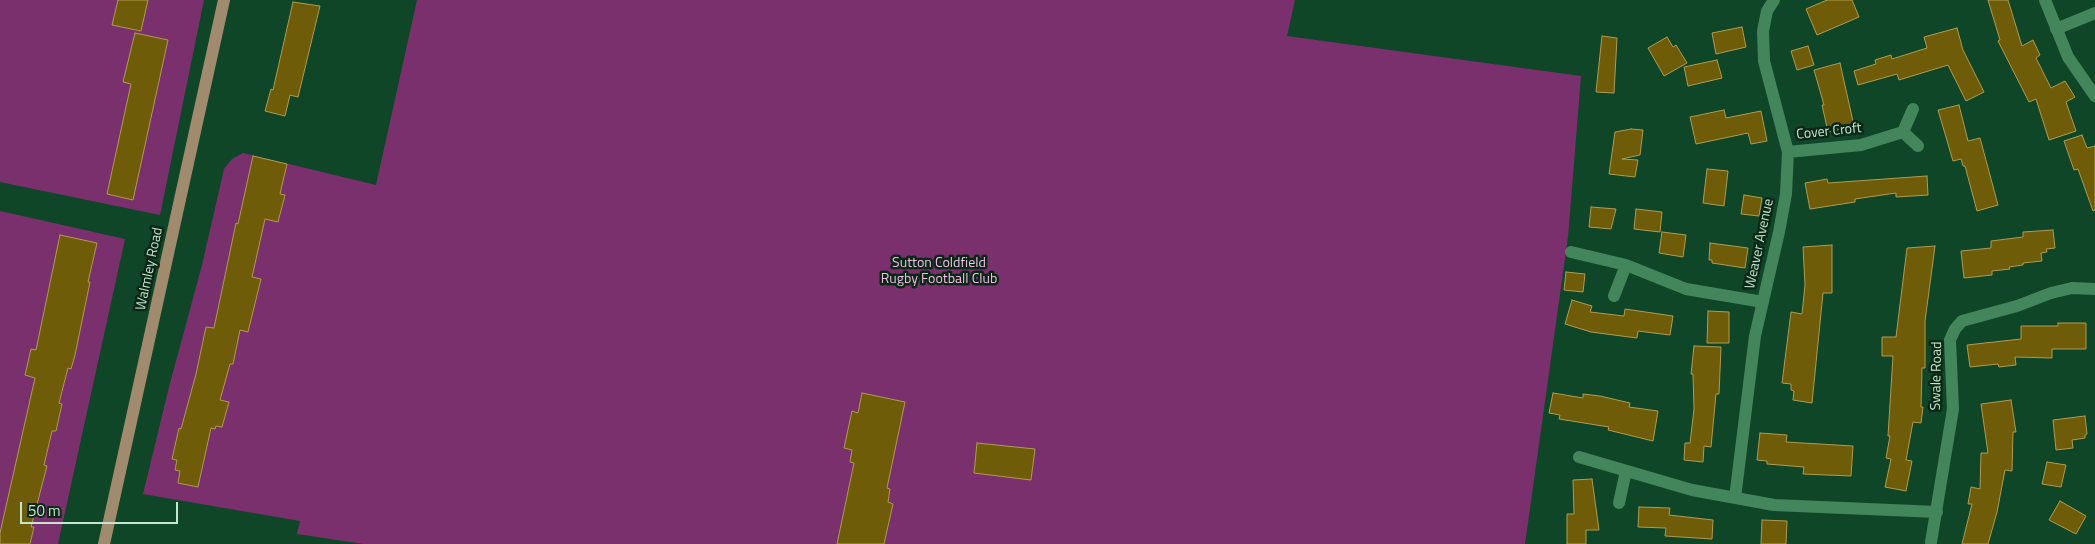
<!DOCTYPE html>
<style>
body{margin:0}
#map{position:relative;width:2095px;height:544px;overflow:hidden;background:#104628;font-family:"Titillium Web",sans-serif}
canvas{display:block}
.scale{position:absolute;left:20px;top:502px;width:158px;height:22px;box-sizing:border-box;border:2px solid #c4e5ce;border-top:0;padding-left:6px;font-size:15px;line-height:18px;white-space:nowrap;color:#c4e5ce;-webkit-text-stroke:4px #0b2817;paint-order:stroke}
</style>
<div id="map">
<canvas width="2095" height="544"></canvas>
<div class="scale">50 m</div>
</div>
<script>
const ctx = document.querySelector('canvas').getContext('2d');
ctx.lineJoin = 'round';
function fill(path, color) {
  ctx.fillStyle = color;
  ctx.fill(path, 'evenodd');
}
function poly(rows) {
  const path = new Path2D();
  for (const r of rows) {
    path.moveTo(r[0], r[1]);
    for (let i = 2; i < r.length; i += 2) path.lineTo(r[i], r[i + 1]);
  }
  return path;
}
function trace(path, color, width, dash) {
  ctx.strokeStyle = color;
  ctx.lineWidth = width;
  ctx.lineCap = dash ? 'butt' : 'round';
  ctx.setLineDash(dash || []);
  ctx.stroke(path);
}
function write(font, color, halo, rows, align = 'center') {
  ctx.font = font + ' "Titillium Web",sans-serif';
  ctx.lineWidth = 5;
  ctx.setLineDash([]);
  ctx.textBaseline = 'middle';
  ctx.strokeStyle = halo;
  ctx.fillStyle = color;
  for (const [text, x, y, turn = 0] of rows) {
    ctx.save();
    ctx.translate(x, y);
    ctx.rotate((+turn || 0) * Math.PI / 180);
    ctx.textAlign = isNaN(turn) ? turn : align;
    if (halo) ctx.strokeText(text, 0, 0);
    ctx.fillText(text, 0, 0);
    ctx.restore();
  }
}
const green = poly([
 [0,0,204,0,160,215,0,182],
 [417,0,1295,0,1287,36,1581,76,1568,237,1525,544,364,544,297,534,300,521,143,494,169,387,202,265,224,169,232,159,243,153,376,185],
 [0,211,125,239,58,544,0,544]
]);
const building = poly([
 [118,0,148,0,141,31,112,25,118,0],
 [1827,0,1852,0,1859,17,1817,35,1806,9,1827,0],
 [1988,0,2008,0,2022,46,2033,40,2040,55,2036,58,2051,88,2065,81,2075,97,2066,102,2076,131,2049,140,2036,99,2029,102,1998,41,2000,40,1988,0],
 [293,2,320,6,298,97,290,95,285,116,265,111,271,89,273,90,293,2],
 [1742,27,1746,47,1716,54,1712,33,1742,27],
 [1957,28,1963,50,1984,92,1966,101,1948,65,1899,80,1897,74,1858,85,1854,71,1876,64,1875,60,1891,55,1892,59,1927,48,1924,37,1957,28],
 [135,33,168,40,133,200,107,194,131,84,123,82,135,33],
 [1602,36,1617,38,1614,93,1596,92,1602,36],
 [1667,37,1673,47,1676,45,1687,63,1664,76,1648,48,1667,37],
 [1808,46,1814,65,1797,70,1791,51,1808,46],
 [1717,60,1722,78,1688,86,1684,67,1717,60],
 [1840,63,1854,126,1828,132,1822,105,1824,105,1814,70,1840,63],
 [1959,105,1968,141,1980,138,1998,205,1977,211,1965,166,1963,166,1961,159,1953,161,1938,110,1959,105],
 [1724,110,1726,118,1761,111,1767,141,1751,144,1748,133,1696,144,1690,117,1724,110],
 [1631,129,1643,130,1640,155,1622,159,1638,160,1635,177,1609,174,1615,132,1631,129],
 [2082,135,2087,148,2095,146,2095,210,2093,211,2078,169,2074,170,2064,141,2082,135],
 [253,156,287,164,280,194,285,195,278,222,265,219,252,277,261,279,248,332,240,330,233,364,230,364,220,400,229,402,222,427,216,426,215,429,211,428,198,487,178,483,180,471,175,470,177,460,172,459,179,428,181,429,196,374,206,327,214,328,236,223,238,224,253,156],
 [1707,169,1728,171,1724,206,1703,203,1707,169],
 [1927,176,1928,195,1896,197,1896,193,1855,199,1855,202,1810,209,1805,183,1827,179,1828,183,1927,176],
 [1744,195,1762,198,1759,216,1741,214,1744,195],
 [1591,207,1616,209,1611,229,1589,227,1591,207],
 [1636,209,1662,212,1660,232,1634,229,1636,209],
 [2053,230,2055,248,2046,249,2047,252,2041,253,2042,261,2023,263,2023,265,2009,267,2010,269,1992,271,1992,275,1964,278,1961,251,1991,248,1991,241,2023,237,2023,232,2053,230],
 [1662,232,1686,235,1683,257,1659,253,1662,232],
 [60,235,97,243,88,282,90,282,75,355,71,369,68,368,59,403,62,404,56,431,52,431,44,465,47,466,31,527,34,527,30,544,0,544,0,533,35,378,25,375,31,349,36,350,60,235],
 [1710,243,1748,248,1745,268,1712,263,1712,260,1709,260,1710,243],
 [1832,245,1832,293,1823,293,1812,403,1793,400,1794,391,1791,390,1791,384,1782,383,1791,312,1802,314,1805,285,1803,247,1832,245],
 [1935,246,1925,321,1925,368,1922,368,1921,407,1923,407,1921,423,1913,422,1906,460,1912,461,1906,491,1885,487,1891,459,1886,458,1890,436,1888,436,1893,356,1882,356,1882,337,1896,337,1907,248,1935,246],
 [1566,272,1585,274,1583,292,1564,290,1566,272],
 [1572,300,1592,306,1590,312,1624,316,1625,309,1673,316,1670,335,1638,331,1637,338,1591,332,1565,324,1572,300],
 [1708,311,1729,312,1729,343,1707,343,1708,311],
 [2058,323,2086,323,2086,349,2052,349,2052,358,2015,357,2016,365,1999,367,1998,364,1970,367,1967,345,2021,339,2021,326,2058,326,2058,323],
 [1694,346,1721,347,1719,394,1716,394,1711,447,1704,446,1703,462,1684,460,1685,443,1690,443,1694,409,1693,374,1691,374,1694,346],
 [862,393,905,402,887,488,890,489,888,502,893,504,884,544,837,544,854,463,850,462,852,450,844,448,852,411,858,413,862,393],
 [1553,393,1583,398,1583,394,1600,396,1630,403,1629,407,1658,411,1653,441,1608,430,1609,427,1559,419,1560,415,1549,413,1553,393],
 [2011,400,2016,432,2013,432,2012,471,2005,470,1997,512,1988,544,1962,544,1972,504,1968,504,1971,487,1980,489,1981,453,1988,453,1981,404,2011,400],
 [2085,416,2087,434,2085,435,2085,438,2072,440,2073,448,2056,450,2053,420,2085,416],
 [1760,433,1787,435,1786,442,1853,446,1851,476,1803,474,1804,467,1767,464,1767,461,1757,460,1760,433],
 [977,443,1035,449,1031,480,974,473,977,443],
 [2047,462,2066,465,2061,487,2042,484,2047,462],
 [1592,479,1599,530,1586,530,1586,544,1567,544,1567,514,1574,514,1573,480,1592,479],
 [2060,501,2086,516,2076,534,2049,520,2060,501],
 [1639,507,1670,508,1669,515,1713,520,1712,539,1665,536,1666,528,1638,527,1639,507],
 [1762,520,1787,521,1786,544,1761,544,1762,520]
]);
const minor = poly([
 [2045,0,2068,57,2095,96],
 [2056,29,2095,13],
 [1913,109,1903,132,1918,146],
 [1788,152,1861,145,1903,132],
 [1571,252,1626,265,1614,296],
 [1626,265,1686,289,1763,302],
 [1579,457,1692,490,1774,505,1937,512],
 [1735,498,1755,336,1779,232,1786,194,1788,152,1764,61,1763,31,1767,11,1774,0],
 [1619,503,1626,471],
 [1931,542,1953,409,1950,340,1955,329,1962,321,2017,306,2051,293,2072,288,2095,289]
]);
const major = poly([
 [104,544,224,0]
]);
const streetNames = [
 ["Cover Croft",1829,132,-6],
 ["Weaver Avenue",1760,244,-78],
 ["Walmley Road",150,269,-78],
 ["Swale Road",1937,376,-89]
];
const parkNames = [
 ["Sutton Coldfield",939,264],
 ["Rugby Football Club",939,280]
];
fill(green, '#7b306e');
fill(building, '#6e5c08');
trace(building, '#af9b53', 1);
trace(minor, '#43865c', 12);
trace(major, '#a08b6f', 12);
write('14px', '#c4e5ce', '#0b2817', streetNames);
write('14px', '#f2bfe7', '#0b2817', parkNames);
</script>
